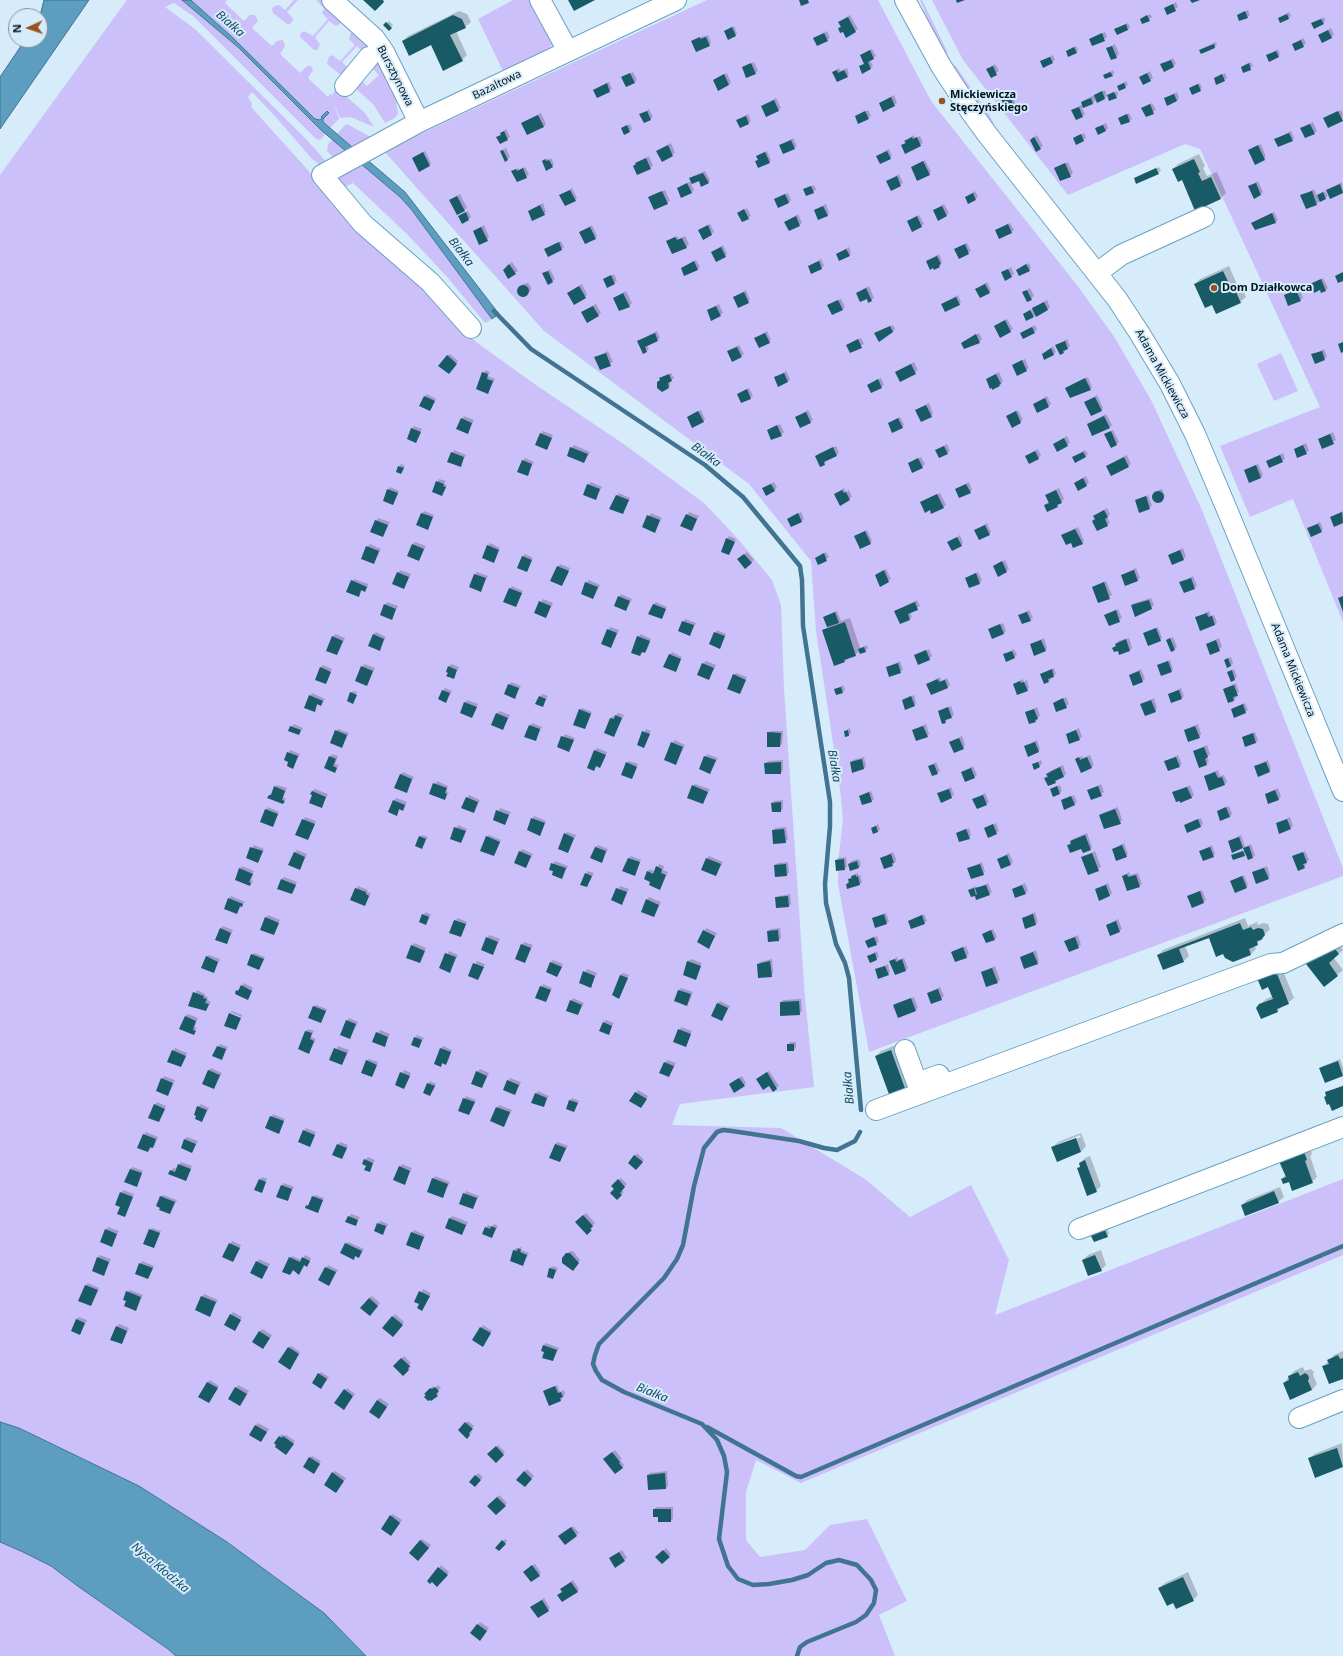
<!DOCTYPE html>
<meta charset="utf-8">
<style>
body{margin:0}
#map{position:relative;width:1343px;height:1656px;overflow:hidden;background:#d6ecfa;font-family:"Noto Sans",sans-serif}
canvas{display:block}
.north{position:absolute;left:8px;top:8px;width:40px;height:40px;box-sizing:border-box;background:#d6ecfa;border:1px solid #8096a3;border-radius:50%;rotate:267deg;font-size:11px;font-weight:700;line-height:16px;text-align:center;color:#001420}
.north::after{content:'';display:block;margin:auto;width:14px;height:18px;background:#965322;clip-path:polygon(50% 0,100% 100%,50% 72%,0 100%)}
</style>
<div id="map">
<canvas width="1343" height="1656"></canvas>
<div class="north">N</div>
</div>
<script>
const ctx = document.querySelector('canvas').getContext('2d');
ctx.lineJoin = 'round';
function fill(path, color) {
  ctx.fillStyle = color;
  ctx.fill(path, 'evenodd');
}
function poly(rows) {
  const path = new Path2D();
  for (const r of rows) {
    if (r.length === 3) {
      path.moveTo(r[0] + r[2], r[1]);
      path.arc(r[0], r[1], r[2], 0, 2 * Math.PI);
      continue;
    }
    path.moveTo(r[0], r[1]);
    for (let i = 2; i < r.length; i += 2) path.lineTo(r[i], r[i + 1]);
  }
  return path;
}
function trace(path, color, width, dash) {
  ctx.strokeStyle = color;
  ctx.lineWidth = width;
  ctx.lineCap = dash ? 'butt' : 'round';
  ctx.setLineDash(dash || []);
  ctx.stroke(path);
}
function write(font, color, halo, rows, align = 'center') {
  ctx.font = font + ' "Noto Sans",sans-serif';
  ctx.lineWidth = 4;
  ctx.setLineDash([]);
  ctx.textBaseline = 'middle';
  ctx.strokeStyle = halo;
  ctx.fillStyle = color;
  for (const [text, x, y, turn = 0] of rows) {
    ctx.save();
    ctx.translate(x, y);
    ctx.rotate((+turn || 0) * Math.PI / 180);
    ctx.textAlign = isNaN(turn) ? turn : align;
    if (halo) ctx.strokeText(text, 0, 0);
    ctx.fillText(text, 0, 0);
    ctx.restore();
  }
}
const green = poly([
 [127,0,182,0,239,48,291,101,326,133,320,140,316,139,193,16,174,3,165,7,195,29,307,140,330,166,322,166,312,159,274,115,252,92,248,97,252,103,251,107,306,168,363,238,421,286,476,342,536,385,625,445,704,503,739,540,772,580,781,605,784,689,805,998,814,1087,680,1104,672,1125,781,1128,865,1179,910,1217,971,1185,1009,1260,995,1315,1343,1179,1343,1255,801,1483,756,1460,746,1492,746,1540,760,1557,805,1550,830,1525,867,1519,907,1601,879,1615,895,1656,366,1656,324,1613,227,1542,139,1486,19,1428,0,1422,0,175],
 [191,0,227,0,225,3,244,21,250,15,255,15,258,21,252,28,272,46,277,41,283,40,285,46,280,54,300,73,307,66,311,66,313,70,308,78,328,97,331,93,332,96,335,90,340,91,365,113,374,127,351,117,340,118,333,101,339,119,330,128,323,122,323,119,321,117,322,118,320,120,315,119,231,36],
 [294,0,298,0,287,12,293,18,293,20,290,24,287,24,273,13,272,9,274,6,279,5,285,10],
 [316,0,324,0,365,39,399,98,396,100,398,114,395,118,385,123,373,104,356,89,362,81,367,86,379,75,373,69,362,51,357,46,342,62,347,67,347,71,342,76,327,64,329,57,332,55,340,61,355,45,349,39,351,32,341,23,336,26,329,21,315,37,320,45,317,50,314,50,300,37,300,34,304,31,313,36,328,19,322,13,324,8],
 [513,0,533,0,553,44,548,49,503,71,478,19],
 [707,0,878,0,931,101,1077,285,1115,338,1151,400,1202,510,1343,868,1343,876,869,1052,838,884,838,862,843,820,840,789,816,631,811,561,749,484,544,331,384,151],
 [920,0,922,0,947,51,946,55,945,55,938,44],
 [932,0,1343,0,1343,622,1293,499,1250,517,1220,446,1320,407,1200,149,1185,144,1068,195,963,60],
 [953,65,955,65,989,114,999,135,1008,143,1017,156,997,134,952,66],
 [347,124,371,137,357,150,337,134,345,125],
 [333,139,350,153,338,162,327,151,328,144],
 [360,162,400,197,411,209,492,319,485,323,448,278,409,236,353,183,343,188,338,182,338,176],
 [1281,353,1298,391,1274,401,1257,364],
 [0,1542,23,1552,51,1566,79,1587,168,1649,176,1656,0,1656]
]);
const water = poly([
 [44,0,89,0,0,129,0,77,25,40,40,40,40,16,44,0],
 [182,0,191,0,193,2,231,36,315,119,320,120,322,118,321,117,327,111,329,113,323,119,323,122,405,192,499,314,492,319,411,209,400,197,321,130,239,48,182,0],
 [0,1422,19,1428,139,1486,227,1542,324,1613,366,1656,176,1656,168,1649,79,1587,51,1566,23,1552,0,1542,0,1422]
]);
const shadow = poly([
 [1176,2,1178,7,1167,13,1165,8],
 [1248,10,1250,15,1247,17,1238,15],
 [459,11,467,14,471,22,465,27,456,31,467,55,462,60,431,44,403,41,408,36],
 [1289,12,1291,16,1289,18,1279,18],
 [1150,14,1152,17,1143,23,1141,19],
 [850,15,858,29,847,36,839,22],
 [1324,17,1325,21,1323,23,1313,23],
 [389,21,393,25,389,30,384,25],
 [1128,23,1130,27,1128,30,1116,29],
 [734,26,737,33,735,35,725,31],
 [1331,28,1334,35,1331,37,1320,35],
 [827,31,830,38,818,45,815,38],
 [1105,32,1107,37,1093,44,1091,39],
 [708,35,711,43,709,45,692,42,695,39],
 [1303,38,1306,43,1303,46,1293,44],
 [1216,42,1217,45,1215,47,1202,53,1200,50,1203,48],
 [1115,44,1119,54,1116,57,1108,48],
 [1076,46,1078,50,1076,53,1067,51],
 [872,49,876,56,870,60,873,66,871,68,860,67,865,63,861,55],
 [1278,49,1280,54,1278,57,1267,56],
 [1053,55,1055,60,1052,62,1041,61],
 [1173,58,1176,64,1164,71,1162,65],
 [754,62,758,71,755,73,743,68],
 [1251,62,1253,66,1244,72,1242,67],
 [995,64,999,71,991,76,988,69],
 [839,68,841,71,847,68,849,74,847,76,833,72],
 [1113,70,1114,73,1112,76,1105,75],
 [1150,71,1153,78,1150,80,1141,77],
 [633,72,637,80,635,82,622,78],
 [727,73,731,82,729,85,714,80],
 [1225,73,1227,78,1224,80,1215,78],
 [1126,81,1128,85,1120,90,1118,86],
 [609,82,612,89,597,97,594,90],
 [1200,83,1202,88,1200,90,1190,88],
 [1105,90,1107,96,1105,98,1097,101,1096,100,1093,103,1082,108,1085,114,1082,116,1072,110,1083,104,1082,102,1084,100],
 [1117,91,1118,95,1116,97,1108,95],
 [1177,92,1179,98,1177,101,1165,98],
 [1011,94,1016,105,1014,108,1002,99],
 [894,95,897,103,884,111,880,103],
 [776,98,781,108,778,110,762,106],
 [1152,103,1156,110,1146,116,1143,108],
 [649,109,653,117,650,119,641,115],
 [868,110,871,116,859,123,856,116],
 [1341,110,1343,114,1342,120,1327,116],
 [541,113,546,124,544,126,522,123],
 [1129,113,1132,119,1129,121,1119,118],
 [748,114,751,121,749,123,737,120],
 [1313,122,1317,131,1314,133,1301,128],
 [1106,123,1108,128,1105,131,1096,128],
 [630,124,632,129,630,131,622,128],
 [506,129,510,137,500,143,497,138],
 [1291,131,1294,138,1292,140,1276,139],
 [1084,133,1086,138,1083,140,1074,138],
 [914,135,915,138,920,136,923,143,906,153,902,146,908,139],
 [1037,135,1043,146,1040,148,1031,140],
 [793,138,797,146,794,148,780,146],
 [671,143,675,153,662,160,658,151],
 [1261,144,1266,157,1264,159,1249,150],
 [506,148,510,157,506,160,501,151],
 [889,149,892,156,890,158,877,156],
 [425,151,431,163,429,166,413,158],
 [767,151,771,160,769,162,759,160,760,154],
 [1199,154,1205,166,1203,168,1207,176,1217,172,1226,193,1221,198,1196,209,1182,179,1173,169,1178,164],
 [649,156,653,166,637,174,637,163],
 [548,158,548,160,551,158,554,164,552,167,543,161],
 [925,160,931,172,929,174,912,168],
 [1068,162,1073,173,1070,176,1055,168],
 [525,167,529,174,526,177,513,171,518,168,519,170],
 [1159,167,1161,171,1158,173,1135,178],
 [705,171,710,180,708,183,700,180,691,184,694,190,691,192,678,188,691,181,690,179,693,176],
 [899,174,903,183,892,189,888,181],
 [1258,181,1263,192,1260,195,1249,186],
 [1342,182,1343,192,1330,197,1327,190],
 [814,185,816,190,807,195,806,189],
 [572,188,577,198,575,200,561,195],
 [1314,189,1317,196,1325,191,1328,196,1316,204,1302,196],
 [665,190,670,201,655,209,652,195],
 [975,191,978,197,969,203,966,197],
 [788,193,791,200,789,203,775,199],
 [460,194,467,208,464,210,450,200],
 [543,203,546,212,544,214,529,211],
 [826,204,829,213,827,216,815,210],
 [944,204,949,213,946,215,934,210],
 [747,208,751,216,748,218,739,213],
 [468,211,471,217,469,219,459,216],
 [1274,212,1278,220,1275,222,1252,223],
 [798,214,802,223,790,230,786,222],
 [919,215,924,224,921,226,908,221],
 [1010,223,1014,230,1011,232,996,231],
 [710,224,714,232,703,238,699,230],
 [484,225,489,237,487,240,474,231],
 [592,225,597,236,595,238,580,232],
 [677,236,679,239,685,236,689,244,686,247,667,241],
 [561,241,564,247,562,249,545,249],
 [967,243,971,251,960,258,958,247],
 [723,245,727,254,725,256,712,252],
 [849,247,851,253,849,256,837,254],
 [939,254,942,261,940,266,927,261],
 [821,259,824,266,812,273,809,266],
 [696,260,700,267,697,270,682,268],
 [512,262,518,271,508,277,506,267],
 [1029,263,1031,268,1029,270,1017,270],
 [1229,266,1239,289,1242,288,1246,297,1240,302,1216,312,1212,303,1195,284,1200,279],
 [1011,267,1014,274,1006,279,1002,273],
 [550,269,555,279,552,281,544,274],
 [614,274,617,281,607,286,604,280],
 [1323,278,1328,288,1326,290,1311,284],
 [987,282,991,290,989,292,976,289],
 [528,283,531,287,531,290,524,297,521,296,518,293,518,289,523,284],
 [582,284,587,295,585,297,568,293],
 [869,286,874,298,869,302,867,298,857,293],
 [1030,288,1034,296,1028,301,1023,293],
 [1299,288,1303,298,1300,300,1285,295],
 [746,290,750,300,748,302,734,297],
 [626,291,632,303,629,306,614,298],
 [958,295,961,302,959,304,942,304],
 [841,299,845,307,842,310,831,303],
 [1047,300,1050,307,1048,309,1033,316,1024,314],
 [596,304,601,313,598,315,585,310],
 [719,304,723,313,720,315,708,310],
 [1007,319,1013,329,1010,331,995,326],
 [893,325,895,329,893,332,875,334],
 [1035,325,1037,330,1024,337,1024,331],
 [657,331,660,338,647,345,649,349,646,351,638,341],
 [767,331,771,340,769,342,756,338],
 [979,333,982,339,979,342,962,343],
 [861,338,864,344,851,352,848,345],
 [1067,339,1070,346,1063,353,1056,346],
 [739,345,744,354,741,356,728,351],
 [1053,346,1056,352,1053,354,1046,352],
 [1324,349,1327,357,1316,362,1313,355],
 [608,351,613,362,600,369,596,358],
 [450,354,458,361,451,371,447,356],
 [1025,359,1029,368,1026,370,1013,365],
 [914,362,918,370,900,381,896,372],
 [486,370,490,372,488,376,495,379,488,393,483,373],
 [786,371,790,379,788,382,775,378],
 [999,372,1003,381,1002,383,993,389,987,379],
 [671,373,674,378,670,381,670,385,668,388,661,379],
 [1088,377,1092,387,1090,389,1066,388],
 [881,378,884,385,872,392,868,385],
 [749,388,753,396,750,398,738,394],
 [427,394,436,399,430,410,425,397],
 [1097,395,1103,408,1101,411,1085,402],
 [1047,396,1051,404,1049,406,1034,404],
 [929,403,933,414,931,416,916,410],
 [701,410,705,419,703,422,688,417],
 [808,410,813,420,810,422,796,417],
 [1018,410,1023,420,1012,426,1007,416],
 [1106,414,1112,425,1109,428,1088,424],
 [464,416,474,420,468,433,462,419],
 [900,417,904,425,902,428,889,424],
 [780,424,784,432,781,435,768,430],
 [414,426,422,429,416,441,412,428],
 [1113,430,1119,442,1112,447,1106,434],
 [543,431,553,435,547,449,541,434],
 [1333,432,1336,440,1323,447,1319,439],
 [1067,436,1070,443,1057,450,1054,444],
 [1306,443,1309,451,1298,456,1295,449],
 [947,444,950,451,940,457,936,450],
 [574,445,590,452,584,462,571,448],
 [836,446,839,453,826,460,824,464,818,454],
 [1038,449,1041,456,1038,458,1026,456],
 [454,450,466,455,460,466,448,461],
 [1085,450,1088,454,1085,457,1073,457],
 [1283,453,1285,459,1269,467,1267,461],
 [1127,455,1131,464,1128,466,1107,466],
 [921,457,925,464,922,467,909,463],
 [525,458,534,462,527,475,523,461],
 [401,464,405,466,401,473,399,467],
 [1258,464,1263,475,1261,478,1245,470],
 [1086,476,1089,483,1086,485,1075,483],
 [439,479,446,481,444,484,447,485,442,495,433,491],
 [591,482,602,487,595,499,588,485],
 [774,482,777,488,774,491,763,488],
 [969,482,972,490,970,492,956,489],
 [390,487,399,491,393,504,388,490],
 [844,488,846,492,849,490,852,497,840,504,835,494],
 [1059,488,1064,499,1057,506,1045,505,1049,502,1046,495],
 [1162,489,1165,496,1159,502,1156,502,1153,496,1159,490],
 [619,493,630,498,623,513,617,496],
 [940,493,946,505,943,507,930,509,921,502],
 [1148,495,1152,506,1140,512,1136,501],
 [1107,508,1110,514,1107,517,1110,523,1107,525,1096,518,1094,516],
 [424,511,434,515,427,528,422,513],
 [1343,511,1343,522,1334,526,1331,517],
 [689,512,699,516,692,530,682,526],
 [801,512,804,519,802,521,788,519],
 [651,513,662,518,655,531,644,527],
 [378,518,390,522,383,536,371,532],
 [1320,522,1323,529,1321,531,1308,528],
 [987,523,991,532,989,534,976,530],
 [1078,527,1084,541,1082,543,1071,542,1063,535],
 [867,530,872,541,870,543,855,536],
 [960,535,963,543,961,545,949,542],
 [729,536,736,539,729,554,727,539],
 [415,542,426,546,419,560,412,545],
 [490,543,500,548,493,561,488,546],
 [370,544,381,549,374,563,367,547],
 [1183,548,1186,557,1172,563,1169,555],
 [747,552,754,560,745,567,741,557],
 [826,552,829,557,818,564,816,558],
 [525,554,533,558,527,571,522,557],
 [1005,560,1009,569,998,575,994,566],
 [560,564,570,568,562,585,558,567],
 [1136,568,1140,578,1138,580,1122,575],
 [886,569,891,579,881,585,876,575],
 [400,570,411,574,404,588,393,584],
 [477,572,488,576,480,591,475,574],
 [978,572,982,580,980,583,966,578],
 [1193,576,1197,586,1194,588,1181,583],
 [354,579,368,584,367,588,365,590,362,590,359,596,352,581],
 [589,580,600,585,593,598,586,583],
 [1106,581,1112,595,1099,602,1093,587],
 [512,586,523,591,516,606,510,589],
 [621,594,632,599,626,610,619,597],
 [1151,598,1154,605,1151,608,1132,606,1135,603],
 [543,599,553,603,546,617,536,613],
 [917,600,920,606,910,612,912,617,910,619,895,611],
 [387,602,398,606,392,618,381,614],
 [656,602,667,607,661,618,653,605],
 [1118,609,1122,618,1109,625,1105,615],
 [1029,610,1033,618,1030,620,1020,615],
 [837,611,841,621,850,618,860,648,867,645,868,648,865,651,860,651,845,661,835,664,823,630,828,627,824,617],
 [1209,611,1211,616,1214,615,1217,622,1215,625,1196,618],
 [685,619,696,623,690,635,679,631],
 [1003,623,1006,631,1004,633,989,630],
 [610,627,619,630,611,647,608,630],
 [1158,627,1162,638,1160,640,1144,634],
 [717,630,726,634,720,648,710,644],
 [376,632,386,637,379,650,373,635],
 [335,634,345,638,337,654,333,637],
 [641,634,651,639,647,650,644,652,642,651,640,655,638,637],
 [1173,637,1177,647,1175,649,1167,640],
 [1044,638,1047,648,1045,650,1031,644],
 [1129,638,1132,648,1130,650,1120,654,1118,650,1114,648,1118,641],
 [1219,638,1222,647,1210,653,1207,644],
 [929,649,932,656,929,659,916,656],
 [1014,649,1017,655,1014,657,1004,655],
 [672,652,682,657,676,671,670,654],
 [1231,657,1233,663,1231,666,1225,660],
 [1170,660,1173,669,1171,671,1158,665],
 [706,661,716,665,709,679,703,664],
 [900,661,903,670,890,676,887,668],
 [364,664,375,668,367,685,356,681],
 [451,664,459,667,453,678,449,667],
 [323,665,332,669,325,683,320,668],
 [1054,668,1056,674,1050,677,1051,679,1049,681,1042,674],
 [1141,669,1145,679,1142,681,1130,675],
 [1234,669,1237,677,1232,680,1229,672],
 [736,673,747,677,740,692,734,675],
 [940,677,941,681,947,678,950,685,948,687,927,684],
 [1023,679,1024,682,1027,680,1029,688,1027,690,1014,684],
 [511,682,521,686,515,697,505,694],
 [1236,683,1239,692,1235,695,1236,698,1234,700,1224,689],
 [843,685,845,690,842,692,836,689],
 [445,688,452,691,446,702,443,691],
 [1181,688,1184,696,1182,698,1169,694],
 [353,691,357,692,353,703,351,693],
 [312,693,325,699,321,705,318,704,314,711,310,696],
 [542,694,548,696,542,706,537,704],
 [914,695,916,703,914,705,903,700],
 [1066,697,1069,704,1057,711,1054,703],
 [1154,698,1157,708,1155,711,1142,704],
 [467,700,478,704,472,716,461,712],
 [1245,703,1248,710,1245,712,1232,709],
 [951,706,954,715,943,723,939,711],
 [1037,707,1040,715,1036,721,1030,723,1026,713],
 [582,708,592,712,585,728,580,710],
 [499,711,510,715,503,729,492,725],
 [618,713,624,715,614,736,611,718,613,716,615,717],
 [532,723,542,727,535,740,526,736],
 [294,724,303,728,299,734,291,727],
 [926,724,929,734,927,736,913,730],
 [1198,724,1201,734,1199,737,1185,730],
 [850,728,851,733,846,736,845,731],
 [1079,728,1082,737,1070,743,1067,734],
 [338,729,349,733,342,747,336,731],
 [646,729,651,731,644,747,638,745],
 [771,731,783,731,782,744,780,746,768,733],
 [1255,732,1258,740,1256,743,1243,738],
 [565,734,575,738,569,751,558,747],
 [962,736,965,745,963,748,950,742],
 [675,740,685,745,676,763,672,743],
 [1037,740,1040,749,1038,752,1025,746],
 [1207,745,1210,754,1207,757,1209,762,1206,764,1194,751],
 [597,748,607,752,602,764,600,767,597,766,594,770,595,751],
 [290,750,300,754,293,768,290,762,285,760],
 [332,754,338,756,335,764,339,765,335,771,325,767],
 [707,754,718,758,710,773,700,769],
 [1090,755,1094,765,1091,767,1076,759,1082,756,1083,758],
 [1178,755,1182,764,1179,766,1166,761],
 [864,757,866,766,864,769,851,762,853,760],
 [783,760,783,770,781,773,766,763,768,761],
 [1041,760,1042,764,1035,769,1033,765],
 [1268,760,1271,769,1269,772,1255,766],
 [629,761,638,764,632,778,627,763],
 [936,762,940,771,937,773,929,767],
 [1063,765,1066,774,1064,776,1057,779,1055,782,1045,778,1050,771],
 [973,766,977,775,974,777,963,772],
 [1218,770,1220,776,1224,775,1227,782,1225,784,1205,776],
 [403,772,414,777,406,792,400,775],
 [437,781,448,786,446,791,449,792,444,799,430,793],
 [695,784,710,789,703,803,693,786],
 [1101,784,1104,792,1092,799,1089,790],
 [277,785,287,788,283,798,286,798,283,803,270,795],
 [1060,785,1062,791,1060,793,1051,789],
 [1190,785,1194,795,1191,798,1174,793],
 [951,787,954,795,941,801,939,794],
 [1278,788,1281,797,1279,799,1266,794],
 [315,789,328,794,321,807,313,794,312,791],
 [871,791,874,799,871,801,860,796],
 [985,793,989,802,986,804,974,799],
 [469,795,480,800,474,812,467,798],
 [1074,795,1077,802,1074,805,1062,801],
 [396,798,407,802,405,807,403,809,400,809,397,814,389,811],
 [783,800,783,808,781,811,772,803,774,801],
 [1229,806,1232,814,1230,817,1218,811],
 [268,807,279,812,273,826,266,810],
 [1118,807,1122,820,1120,823,1100,815,1103,813],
 [500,808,511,812,505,823,494,819],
 [534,816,546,821,540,834,532,819],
 [305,817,316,821,308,839,297,834],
 [1290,817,1293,826,1290,828,1277,824],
 [1201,818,1203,824,1201,826,1185,825],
 [996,823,999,831,989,837,985,828],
 [878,824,880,829,878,832,872,828],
 [458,825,467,829,461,842,451,838],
 [786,827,788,839,785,842,773,831,775,828],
 [969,828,971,835,969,838,957,833],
 [567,832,576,835,568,852,565,834],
 [1087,833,1092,847,1090,849,1068,846,1073,839],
 [422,835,428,837,422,848,420,837],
 [489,835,501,840,494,855,487,837],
 [1241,835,1245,847,1251,844,1255,855,1253,857,1246,853,1244,855,1232,856,1245,850,1244,847,1243,848,1229,841],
 [1124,843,1128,854,1126,856,1113,849],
 [254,845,264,849,258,862,247,858],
 [598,845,608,849,602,862,595,847],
 [1212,845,1215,854,1213,856,1201,851],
 [522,849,533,854,526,867,520,852],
 [297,850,307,854,300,869,294,853],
 [1095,851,1101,867,1088,874,1082,858],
 [1305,851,1309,860,1305,863,1306,865,1304,867,1294,857],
 [893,852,896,859,895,863,885,868,881,858],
 [1009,853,1013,862,1011,864,998,859],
 [631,856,641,860,634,875,629,858],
 [709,856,723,862,716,875,707,858],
 [846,857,847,867,844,869,836,860,838,858],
 [859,859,861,865,859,868,849,864,851,861],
 [555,861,568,866,562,878,550,869],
 [788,862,789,872,787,875,775,865,778,863],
 [982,862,985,872,983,874,968,869],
 [659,864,664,866,663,870,668,872,660,888,651,881,647,872,650,869,655,872],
 [242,866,254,871,251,880,253,881,250,885,240,869],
 [1267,866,1270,876,1268,878,1253,872],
 [588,871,594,873,587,886,586,874],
 [1129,872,1130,875,1138,873,1142,884,1139,886,1124,876],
 [858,873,858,875,860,875,862,882,860,884,848,887,847,884,849,881,849,880,854,874],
 [1244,875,1248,885,1246,887,1231,881],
 [284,877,297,882,292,893,282,879],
 [988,883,992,892,989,894,977,898,975,894,969,890,972,888,976,886,977,889],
 [1025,883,1028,891,1025,893,1013,889],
 [1108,883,1112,893,1109,896,1096,889],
 [358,886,368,890,367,892,371,893,365,905,351,899],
 [620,886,629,889,622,904,613,900],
 [1202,890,1206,900,1204,902,1189,896],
 [790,894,791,904,789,906,777,898,779,896],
 [231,896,245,902,236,913,229,898],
 [649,897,661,902,654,916,647,900],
 [426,912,431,915,426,923,423,915],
 [1035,912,1038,922,1036,924,1023,918],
 [886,913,889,921,887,923,873,919],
 [924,914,927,921,924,923,909,921],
 [268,915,280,920,274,934,266,918],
 [458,918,467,922,460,936,455,921],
 [1245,918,1248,926,1257,922,1258,925,1263,923,1268,924,1270,929,1262,937,1263,939,1254,945,1256,949,1251,954,1224,953,1209,937,1185,946,1189,956,1184,961,1163,969,1158,955,1163,950],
 [1118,919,1122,929,1119,931,1107,925],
 [223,926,233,930,227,943,220,929],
 [706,928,717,933,709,947,698,942],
 [780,928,781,938,779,940,768,931,771,929],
 [993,929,997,937,995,939,983,934],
 [489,935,500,939,493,953,482,949],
 [1078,935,1081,945,1069,951,1065,941],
 [877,936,879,942,869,947,867,941],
 [1337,940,1343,950,1334,958,1343,970,1324,986,1308,964],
 [524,942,533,945,525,961,517,958],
 [414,943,426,948,420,962,412,946],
 [966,946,969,954,966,957,952,952],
 [1036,950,1039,961,1037,963,1021,957],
 [449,951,458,955,450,971,441,968],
 [877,951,879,957,870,962,868,956],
 [254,953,265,957,259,969,252,955],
 [209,955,220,959,214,971,206,957],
 [897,957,898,960,904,958,908,968,906,970,891,961],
 [691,959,702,963,695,978,684,974,688,961],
 [772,959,773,973,771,976,758,965,760,962],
 [553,960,563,964,557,976,551,962],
 [477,961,485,964,478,979,470,976],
 [888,964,890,972,888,974,876,970],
 [995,966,1000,980,998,982,982,972],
 [1281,966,1294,998,1277,1011,1257,1008,1266,999,1273,996,1269,986],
 [587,969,597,973,590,987,580,982],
 [623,973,629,975,619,998,620,975],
 [244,983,253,988,248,999,236,994],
 [543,984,552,988,546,1001,541,987],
 [940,987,944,996,941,999,928,993],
 [681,988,693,992,689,1002,687,1004,679,990],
 [197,990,205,994,205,996,208,997,207,1000,211,1002,206,1010,189,1005],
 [914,997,918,1008,915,1010,894,1005,897,1003],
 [573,998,584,1003,578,1014,571,1001],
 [801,999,802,1011,799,1014,781,1003,783,1000],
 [720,1001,730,1006,722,1020,717,1004],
 [316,1005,327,1009,321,1022,313,1007],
 [232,1011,242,1015,242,1017,230,1012],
 [188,1014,198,1018,194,1027,197,1028,194,1033,185,1016],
 [349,1018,358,1022,350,1038,347,1021],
 [606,1020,614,1023,608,1034,604,1022],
 [681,1027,692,1031,686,1046,674,1041],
 [308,1029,314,1031,311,1037,316,1039,309,1053,306,1031],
 [380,1030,390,1034,384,1046,374,1042],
 [417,1035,424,1038,419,1047,415,1038],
 [790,1042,796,1042,796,1047,794,1050,788,1045],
 [220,1044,228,1047,222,1059,214,1056],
 [896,1045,911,1085,906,1090,876,1056,881,1051],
 [338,1046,349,1050,342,1064,331,1060],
 [443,1046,452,1050,448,1061,446,1064,443,1063,441,1066,441,1049],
 [175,1048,187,1053,181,1066,173,1051],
 [369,1059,378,1062,372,1076,367,1061],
 [1340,1059,1343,1067,1343,1075,1325,1082,1320,1068,1323,1066],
 [667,1060,676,1063,669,1076,660,1073],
 [211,1068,222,1073,214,1088,208,1071],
 [480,1069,489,1073,482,1087,477,1072],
 [404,1070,411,1073,404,1088,396,1085],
 [769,1071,779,1086,773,1090,769,1085,760,1077],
 [164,1076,175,1080,168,1095,157,1090],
 [742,1076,746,1083,744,1085,732,1082],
 [510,1078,521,1082,515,1094,504,1089],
 [430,1081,436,1084,430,1095,428,1084],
 [1343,1085,1343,1105,1327,1096,1326,1093],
 [638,1090,648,1096,643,1105,630,1101],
 [538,1091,549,1096,543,1106,536,1094],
 [466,1096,476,1100,469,1114,459,1110],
 [572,1098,579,1101,574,1111,570,1101],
 [157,1102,166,1106,159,1121,155,1105],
 [201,1104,209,1108,202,1121,198,1107],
 [499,1105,512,1110,504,1126,492,1121],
 [273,1114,285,1119,279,1133,271,1117],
 [306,1128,316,1132,310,1145,304,1131],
 [146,1132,158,1137,155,1145,148,1151,144,1135],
 [1081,1133,1086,1146,1081,1152,1053,1147,1058,1142],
 [1080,1135,1081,1137,1058,1146,1058,1144],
 [187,1137,198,1141,192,1152,185,1139],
 [340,1142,348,1145,342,1158,334,1155],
 [558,1142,568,1146,560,1161,555,1144],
 [1309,1145,1312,1154,1310,1156,1317,1177,1312,1182,1282,1179],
 [637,1153,644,1160,636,1169,629,1163],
 [1090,1156,1101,1186,1096,1191,1078,1169,1081,1166,1080,1163,1085,1158],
 [368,1157,375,1160,369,1171,365,1160],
 [181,1162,192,1166,186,1180,170,1173,173,1168,177,1169],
 [402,1164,412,1168,404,1183,400,1167],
 [133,1167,143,1171,136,1186,130,1169],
 [435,1176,450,1182,442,1197,428,1191],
 [262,1177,267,1179,262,1192,260,1180],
 [621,1178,627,1184,621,1190,624,1192,617,1199,615,1189,612,1186],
 [284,1183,294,1187,287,1200,282,1185],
 [1280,1187,1284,1197,1278,1202,1242,1205,1247,1200],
 [123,1190,134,1194,124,1216,122,1207,116,1205],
 [466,1191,479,1196,473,1208,460,1203],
 [163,1195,177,1200,170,1213,160,1197],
 [315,1195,324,1198,318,1212,307,1206],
 [586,1213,595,1223,592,1226,593,1227,587,1233,577,1222],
 [351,1214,360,1217,355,1225,347,1221],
 [452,1216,468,1222,462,1234,450,1218],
 [380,1221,388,1224,383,1234,375,1231],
 [494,1224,498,1226,492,1237,486,1228,488,1225,492,1227],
 [108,1227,119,1231,111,1245,101,1241],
 [1107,1227,1109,1234,1107,1236,1094,1231],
 [152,1228,161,1231,154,1247,150,1230],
 [414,1230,425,1235,419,1249,412,1233],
 [232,1241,241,1245,233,1261,224,1256],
 [348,1242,364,1249,359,1257,356,1256,353,1259,346,1244],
 [521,1247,522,1247,521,1250,529,1253,523,1264,514,1250,516,1248,519,1249],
 [1101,1250,1106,1265,1101,1270,1083,1260,1088,1255],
 [570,1251,573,1251,580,1260,575,1268,567,1254],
 [100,1255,111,1259,103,1275,98,1258],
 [305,1255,311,1258,309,1263,305,1265,299,1274,294,1270,290,1274,290,1258,292,1256,302,1260],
 [259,1259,270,1264,262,1278,257,1262],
 [142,1261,154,1266,148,1278,136,1273],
 [328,1265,338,1270,329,1285,319,1280],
 [553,1266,558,1268,553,1278,550,1268],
 [88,1283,99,1288,91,1305,86,1285],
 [423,1289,431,1293,422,1309,421,1304,416,1301],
 [130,1290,143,1295,136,1310,127,1300,127,1292],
 [204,1294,218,1300,209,1315,196,1309],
 [372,1296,380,1303,372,1312,369,1298],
 [233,1312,242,1317,235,1330,231,1315],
 [395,1314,404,1322,395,1333,393,1317],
 [79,1317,87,1320,80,1334,76,1319],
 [119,1324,129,1328,122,1343,116,1327],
 [483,1325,492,1331,485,1343,481,1328],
 [262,1329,272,1335,265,1346,253,1342],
 [546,1343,559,1348,553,1360,546,1351,544,1345],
 [291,1346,300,1352,292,1366,289,1348],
 [1343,1351,1343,1378,1323,1367,1334,1355],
 [404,1356,411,1363,409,1365,411,1367,403,1375,394,1366],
 [1303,1367,1305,1371,1311,1369,1314,1372,1313,1375,1317,1384,1312,1390,1284,1383,1294,1371],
 [321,1372,329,1377,321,1388,319,1374],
 [210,1380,219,1386,209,1402,207,1383],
 [238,1385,249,1391,240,1405,229,1399],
 [438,1385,441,1388,437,1391,439,1393,431,1400,426,1394,433,1386,435,1388],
 [557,1385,560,1392,564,1390,565,1394,561,1400,544,1391],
 [347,1388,355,1394,346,1406,345,1390],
 [380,1398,389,1404,381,1415,377,1400],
 [468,1421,474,1426,470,1431,472,1432,467,1437,459,1430],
 [258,1423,269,1429,261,1441,256,1425],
 [282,1434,284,1436,286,1435,295,1441,288,1451,275,1443],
 [1342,1443,1343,1466,1316,1476,1309,1459,1314,1454],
 [498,1445,505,1452,496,1461,489,1454],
 [615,1450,622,1459,620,1460,624,1465,622,1468,607,1457],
 [312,1456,321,1461,316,1470,309,1458],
 [527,1469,534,1476,525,1486,517,1479],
 [335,1471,346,1478,336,1492,333,1473],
 [667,1471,668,1486,666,1488,648,1475,650,1473],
 [478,1473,483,1477,475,1486,471,1482],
 [499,1495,507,1503,496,1514,489,1506],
 [657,1507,673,1507,673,1519,670,1521,654,1516,654,1509],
 [393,1514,402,1520,393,1532,391,1516],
 [573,1526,579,1533,565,1544,562,1534],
 [422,1539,431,1545,421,1557,420,1541],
 [505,1539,507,1541,499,1550,496,1548],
 [666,1548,671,1554,662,1563,657,1557],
 [622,1550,627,1558,615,1566,613,1556],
 [535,1564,541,1573,539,1575,526,1570],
 [441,1565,449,1572,437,1586,432,1581],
 [1188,1572,1198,1595,1193,1600,1159,1588,1165,1583],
 [573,1580,579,1589,577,1592,561,1589],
 [544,1598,550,1608,548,1610,534,1605],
 [480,1622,489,1628,482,1637,471,1633]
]);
const stream = poly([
 [494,311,531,349,705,465,743,497,800,566,802,580,803,626,830,802,830,826,825,884,826,903,836,944,845,963,849,978,861,1110],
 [707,1427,796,1476,801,1477,1343,1246],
 [797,1656,800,1647,807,1642,856,1622,866,1615,874,1603,876,1590,871,1580,857,1565,839,1560,826,1563,808,1575,792,1580,769,1584,753,1585,738,1579,728,1566,719,1539,727,1472,724,1456,717,1440,702,1424,624,1392,602,1380,596,1371,593,1364,595,1355,599,1344,664,1278,677,1259,683,1245,694,1186,704,1148,717,1132,723,1130,732,1131,799,1141,824,1148,837,1150,855,1141,860,1132]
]);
const building = poly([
 [363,0,383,0,384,2,375,11],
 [568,0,595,0,574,11],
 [799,0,808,0,809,3,801,6],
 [956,0,965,0,957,3],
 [1190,0,1200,0,1192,3],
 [1173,4,1176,11,1167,15,1164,8],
 [1245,11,1248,18,1239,21,1237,15],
 [1287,14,1289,19,1280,23,1278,18],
 [453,15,462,19,466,28,450,35,463,61,443,71,431,45,409,56,402,41],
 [1147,15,1150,21,1142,24,1140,19],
 [848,17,856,32,846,38,843,32,840,33,838,28,841,27,838,22],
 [1321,19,1324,24,1314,29,1311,23],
 [386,22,392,28,389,31,383,25],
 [1126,24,1128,30,1117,35,1114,29],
 [732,27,736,36,728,40,724,31],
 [1328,30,1332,38,1322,43,1318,35],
 [824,33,828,41,817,46,813,38],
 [1102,33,1105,41,1092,46,1089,39],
 [700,37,700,39,706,37,710,46,696,52,691,41],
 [1301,40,1304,47,1295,51,1292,44],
 [1214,44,1215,48,1201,54,1199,50],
 [1112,46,1117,58,1111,60,1106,48],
 [1074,47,1077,53,1068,57,1066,51],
 [870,50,874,59,868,62,871,69,862,74,859,66,864,64,860,55],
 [1276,51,1279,57,1269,62,1266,55],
 [1050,57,1053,63,1043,68,1040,61],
 [1171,60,1174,67,1164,72,1160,64],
 [751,63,756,74,746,78,742,67],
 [1249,63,1251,70,1243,73,1241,67],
 [993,66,997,75,991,78,986,69],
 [837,70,838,73,844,70,848,77,837,82,832,72],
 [1110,72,1113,76,1105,79,1103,75],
 [630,73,635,83,626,87,621,77],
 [1147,73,1151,81,1143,85,1139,77],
 [724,74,729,85,718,91,713,80],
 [1222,74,1225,81,1216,85,1214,78],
 [607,83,610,92,597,98,593,90],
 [1124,83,1126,88,1119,91,1117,86],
 [1198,84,1201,91,1192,95,1189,88],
 [1102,91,1105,99,1097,103,1094,95],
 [1114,92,1117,98,1109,101,1107,95],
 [1174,94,1177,101,1167,106,1164,98],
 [1009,95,1015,108,1007,112,1001,99],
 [891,97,895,106,883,112,879,103],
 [1091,98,1093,104,1083,108,1081,102],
 [774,100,779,111,766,117,761,106],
 [1150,104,1154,114,1146,117,1141,108],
 [1079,107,1083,117,1076,120,1071,110],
 [647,111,651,120,644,123,639,114],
 [865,111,869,119,858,124,855,116],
 [1338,111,1343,121,1328,128,1323,118],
 [1127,114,1130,122,1121,125,1118,118],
 [538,115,544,127,527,135,521,123],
 [746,116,749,124,740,128,736,120],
 [1310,124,1315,134,1305,138,1300,128],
 [627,125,630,132,624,135,621,128],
 [1103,125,1106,131,1098,135,1095,128],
 [504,131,508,140,500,144,496,137,501,135,500,133],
 [1289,133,1293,141,1278,147,1274,139],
 [1081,134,1084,141,1076,145,1073,138],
 [912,137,913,139,917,137,921,146,905,154,901,145,906,143,904,141],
 [1034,137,1041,149,1036,152,1030,140],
 [791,140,795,149,783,154,779,145],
 [668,145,673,156,662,162,656,151],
 [1258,145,1265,160,1255,165,1248,150],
 [503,150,508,160,505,162,500,151],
 [887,151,891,159,880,164,876,156],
 [423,152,430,166,419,172,412,158],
 [765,152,770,163,758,168,755,161,758,160,756,156],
 [646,158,651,169,637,175,633,166,636,164,635,163],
 [545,159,546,161,549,160,553,167,546,171,542,161],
 [1194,159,1200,172,1198,173,1202,181,1211,177,1221,199,1195,211,1182,180,1178,182,1172,169],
 [923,161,930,175,917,181,911,167],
 [1065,163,1071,177,1060,181,1054,168],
 [523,168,527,178,517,182,511,171,516,169,517,171],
 [1156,168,1159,174,1136,184,1134,178],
 [703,173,709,183,701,187,699,181,692,184,689,178],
 [897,176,901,186,891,191,886,181],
 [687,183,692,193,681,198,677,188],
 [1256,183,1261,195,1254,199,1248,186],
 [1340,184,1343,193,1330,199,1326,190],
 [811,186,814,193,806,196,803,189],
 [570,190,576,201,565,206,559,195],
 [662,191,668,204,654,210,648,197],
 [1312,191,1317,205,1306,209,1300,195],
 [1323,192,1326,199,1320,202,1317,195],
 [973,193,976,200,968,204,965,197],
 [785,194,789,203,778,208,774,199],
 [457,196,465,211,457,215,449,200],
 [540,205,545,215,532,221,528,211],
 [823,206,828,216,818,220,814,210],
 [942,206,947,216,938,221,933,210],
 [744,209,749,219,742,222,737,213],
 [466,212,469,220,462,224,458,216],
 [1272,213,1276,223,1255,230,1251,223],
 [796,216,800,226,789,231,784,222],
 [917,216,922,227,912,232,907,221],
 [1008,224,1012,233,999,239,995,230],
 [708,225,712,235,703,240,698,230],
 [481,227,488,241,479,245,473,231],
 [590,227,596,239,585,244,579,232],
 [675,237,677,240,682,238,687,248,672,254,666,241],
 [559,242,562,250,548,257,544,249],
 [965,244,969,254,959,259,954,249],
 [721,247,726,257,716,262,711,252],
 [846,249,850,256,839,261,836,254],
 [937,256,941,264,939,265,940,267,934,270,933,268,930,270,926,261],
 [694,261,698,270,684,276,681,268],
 [819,261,822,269,811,274,808,266],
 [509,264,516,274,508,279,503,270],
 [1026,264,1030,271,1019,276,1016,270],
 [1008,269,1012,277,1005,281,1001,272],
 [548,271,553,282,548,285,542,273],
 [1223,271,1234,294,1236,292,1241,303,1216,314,1212,305,1205,308,1194,284],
 [1343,272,1343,281,1338,283,1335,276],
 [611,275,615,284,607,288,603,279],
 [1321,279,1326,291,1321,293,1320,290,1314,293,1310,284],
 [985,284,990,293,980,298,975,289],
 [523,291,6],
 [579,286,586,298,574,305,567,293],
 [866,288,872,301,868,303,867,299,860,302,856,293],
 [1027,290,1032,300,1027,302,1022,292],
 [1296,290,1301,301,1288,306,1284,295],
 [744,292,749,303,738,308,733,297],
 [623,293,630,307,619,311,613,298],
 [956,297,960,305,945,312,941,304],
 [838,300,843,310,832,315,827,305],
 [1044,302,1048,310,1036,317,1032,308],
 [593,306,599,316,587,323,581,312],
 [716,306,721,316,711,321,707,310],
 [1030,310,1034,317,1026,321,1023,314],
 [1005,320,1011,332,1000,338,994,326],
 [890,326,893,332,879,342,874,333],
 [1032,327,1035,333,1023,339,1020,333],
 [655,333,658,341,645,347,647,352,643,354,637,341],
 [765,333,770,343,759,348,754,338],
 [976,334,980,343,964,349,961,343],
 [858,339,862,348,850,353,846,345],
 [1065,341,1068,349,1063,351,1064,353,1060,355,1055,345],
 [1343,342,1343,352,1341,353,1338,344],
 [737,347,742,357,732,362,727,351],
 [1051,348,1054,355,1044,360,1042,354],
 [1322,351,1325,360,1315,364,1311,354],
 [606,353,611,366,600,370,594,357],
 [447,355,457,364,449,374,438,366],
 [1022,360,1027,371,1017,376,1012,365],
 [911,364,916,374,900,382,895,372],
 [482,372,488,374,487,379,493,381,488,394,476,389],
 [784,373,788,382,778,387,774,377],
 [669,374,672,381,668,383,669,388,662,392,657,388,657,382,660,380,659,378],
 [996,374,1001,384,999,385,1000,386,992,390,992,388,990,389,986,379],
 [1085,378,1091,390,1070,398,1065,388],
 [878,379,882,388,871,393,867,385],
 [747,389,751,399,741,403,737,394],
 [424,396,435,401,430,411,419,406],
 [1095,397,1102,411,1091,416,1084,402],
 [1045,398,1049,407,1037,413,1033,404],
 [926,405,932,417,921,422,915,410],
 [698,411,704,422,692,428,687,417],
 [1016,411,1021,423,1012,428,1006,416],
 [806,412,811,423,800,428,795,417],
 [1104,416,1110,428,1092,436,1087,424],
 [461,418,472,423,468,434,456,429],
 [898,418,903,428,892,433,888,423],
 [777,425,782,436,771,440,767,430],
 [411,428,421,432,416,443,407,439],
 [1111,431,1117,445,1111,448,1104,434],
 [540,433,552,438,547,450,535,445],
 [1330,434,1334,444,1322,449,1318,439],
 [1064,438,1068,446,1057,452,1053,444],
 [1303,445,1307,454,1297,458,1294,449],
 [944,446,948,454,939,458,935,450],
 [570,447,588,454,584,463,567,456],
 [833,447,837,456,824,462,825,465,820,467,815,456],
 [1035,451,1039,459,1029,464,1025,456],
 [451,452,464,457,461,467,447,462],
 [1083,452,1086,457,1075,463,1072,457],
 [1280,455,1283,462,1269,468,1266,461],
 [1124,457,1129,467,1111,476,1106,466],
 [918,458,923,468,912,473,908,463],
 [522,460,532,464,528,476,517,472],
 [1256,465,1261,478,1249,483,1244,470],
 [398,466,404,468,401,474,396,472],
 [1083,478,1087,486,1078,491,1074,483],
 [436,481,444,484,443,486,446,487,442,496,432,492],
 [587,484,600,489,596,500,583,495],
 [771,484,775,491,766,496,762,488],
 [966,484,971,493,959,498,955,489],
 [387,489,398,493,393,505,383,501],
 [842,490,844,493,846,492,850,500,840,506,834,494],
 [1056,490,1062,503,1057,505,1058,507,1047,512,1044,505,1049,503,1045,495],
 [1158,497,6],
 [937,494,944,508,931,514,930,510,925,513,920,502],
 [616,495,629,500,623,514,609,509],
 [1146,496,1150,509,1139,513,1135,500],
 [1104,510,1108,517,1105,519,1108,526,1097,531,1092,521,1095,519,1093,516],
 [1342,512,1343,523,1334,527,1330,517],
 [421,513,433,517,428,530,416,525],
 [798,513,802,522,791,527,787,519],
 [686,514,697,519,692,531,680,526],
 [647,515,660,520,655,533,642,527],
 [375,520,388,525,383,537,370,532],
 [1318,524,1322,532,1311,537,1307,528],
 [985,525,990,535,979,540,974,530],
 [1075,529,1083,544,1073,548,1071,543,1066,545,1061,535],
 [865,531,871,544,860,549,854,536],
 [957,537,962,546,952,551,947,542],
 [726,538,735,542,729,555,721,552],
 [412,544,424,549,419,561,407,556],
 [487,545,499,550,494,563,482,558],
 [366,546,379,551,374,564,361,559],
 [1180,550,1184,560,1172,565,1168,555],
 [824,553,827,561,818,565,815,558],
 [744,554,752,563,745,569,737,559],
 [522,556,532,560,527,572,517,568],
 [1002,561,1007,572,998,577,993,566],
 [557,566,569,571,562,586,550,581],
 [884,570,889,582,880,587,875,575],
 [1134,570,1138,581,1125,586,1121,575],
 [397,572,409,577,404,589,392,584],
 [976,573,980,584,969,588,965,578],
 [474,574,486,578,481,592,469,587],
 [1191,578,1195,589,1184,593,1179,582],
 [351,580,367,587,365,592,361,590,359,597,346,592],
 [585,582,598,587,593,599,581,594],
 [1104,582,1110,599,1098,603,1092,587],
 [509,588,522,593,516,607,503,602],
 [618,596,630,601,626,611,614,606],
 [1343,596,1343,612,1338,598],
 [1149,600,1152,609,1135,617,1131,605],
 [539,601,551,606,546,618,534,613],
 [915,602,918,610,908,614,910,620,900,624,894,611],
 [384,604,396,609,392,620,380,615],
 [653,604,666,609,662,619,648,614],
 [1116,610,1120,622,1109,626,1104,615],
 [835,612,839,623,827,627,823,617],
 [1027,612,1031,621,1022,624,1018,615],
 [1207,613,1208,617,1212,616,1215,625,1200,631,1195,617],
 [682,621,694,625,690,636,678,631],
 [845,622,856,656,844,660,845,662,834,666,822,630],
 [1000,624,1004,634,992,639,988,629],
 [1156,628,1161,641,1148,646,1143,633],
 [607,629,617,633,611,648,601,644],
 [714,632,725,636,720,649,709,644],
 [373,634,384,639,380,651,368,646],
 [332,636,343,641,337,655,326,651],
 [637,636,650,641,645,653,642,652,640,656,631,653],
 [1170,638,1175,650,1171,652,1166,640],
 [1126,639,1130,651,1119,655,1118,651,1114,652,1112,648,1116,646,1115,644],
 [1041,640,1046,651,1034,656,1030,644],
 [1216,640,1220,651,1210,655,1206,644],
 [864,647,866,652,860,654,858,649],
 [926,650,930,660,918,665,914,655],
 [1012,651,1015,658,1006,662,1003,654],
 [669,654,681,659,676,672,663,667],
 [1228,658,1231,666,1227,668,1224,660],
 [1168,661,1172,672,1161,676,1157,665],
 [702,663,714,668,709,680,697,675],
 [898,663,901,673,889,677,886,667],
 [361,666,373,671,367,686,355,681],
 [448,666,457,670,454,679,446,676,448,673,446,672],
 [320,667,331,672,326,684,315,680],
 [1052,669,1054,677,1048,679,1049,682,1044,684,1040,674],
 [1232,670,1235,680,1231,682,1227,672],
 [1139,671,1143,682,1133,686,1129,675],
 [733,674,746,680,740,694,727,689],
 [938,679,939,682,945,680,948,688,931,695,926,684],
 [1020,681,1021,683,1024,682,1028,691,1017,695,1013,684],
 [508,684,519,688,515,699,504,694],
 [1234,685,1238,696,1233,697,1234,701,1228,703,1223,689],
 [841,687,843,693,836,695,834,689],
 [442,690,450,693,446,703,438,699],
 [1179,690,1182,699,1171,703,1168,694],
 [350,692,357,695,353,704,347,701],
 [309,695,323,701,321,706,317,704,315,712,304,708],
 [539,696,546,699,543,707,535,704],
 [911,696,915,706,905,710,902,700],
 [1063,698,1067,708,1056,712,1053,703],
 [1151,700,1156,712,1145,716,1140,704],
 [464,702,477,707,472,718,460,713],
 [1243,704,1246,713,1234,718,1231,709],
 [948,707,952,718,945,720,946,723,942,724,938,711],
 [579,709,591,714,585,729,573,725],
 [1034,709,1038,719,1035,720,1036,722,1029,724,1025,712],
 [496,713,508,718,503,730,491,725],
 [615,715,622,718,614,737,604,733,610,718,614,719],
 [529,725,540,729,536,741,524,737],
 [290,726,301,730,299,735,288,731],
 [923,726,928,737,916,741,912,730],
 [1195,726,1200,738,1188,742,1184,730],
 [335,730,347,735,342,748,330,743],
 [848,730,849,736,845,737,844,731],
 [1076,730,1080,740,1069,744,1066,734],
 [642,731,650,734,644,748,637,745],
 [767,732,781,733,780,747,767,747],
 [1253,733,1256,743,1245,747,1242,737],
 [561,736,574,740,569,752,557,747],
 [959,738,964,749,954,753,949,742],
 [671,742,683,747,676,765,664,760],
 [1035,742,1039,752,1028,757,1024,746],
 [1204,747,1208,757,1205,759,1207,765,1199,768,1193,751],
 [594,750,606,755,600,768,596,766,594,771,587,768],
 [287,752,298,756,293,769,287,766,288,762,284,760],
 [329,756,336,759,333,766,337,768,335,773,324,768],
 [704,756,716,760,710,774,699,769],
 [1079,757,1080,760,1087,757,1092,768,1081,773,1075,759],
 [1176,757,1180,767,1168,771,1164,761],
 [862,759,864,769,852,773,850,762],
 [626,762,637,767,632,779,621,775],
 [781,762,781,774,765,774,764,763],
 [1038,762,1040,767,1034,770,1032,764],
 [1266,762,1270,772,1258,777,1254,766],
 [934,764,938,774,932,776,928,766],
 [1060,767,1064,777,1055,781,1056,783,1048,786,1044,778,1048,777,1046,774],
 [971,768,975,778,965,782,961,772],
 [1215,772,1218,778,1222,777,1225,785,1209,791,1204,776],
 [400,774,412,779,407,793,394,788],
 [433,783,447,788,445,793,447,794,445,800,429,794],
 [692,785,708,792,703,804,687,798],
 [274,786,285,791,282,800,285,801,283,804,267,798,269,795,271,795],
 [1057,786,1060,794,1053,797,1050,789],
 [1098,786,1102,796,1091,800,1087,790],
 [1187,787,1192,798,1180,803,1180,801,1176,802,1172,792],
 [949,789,952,798,941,803,937,793],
 [1275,790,1279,800,1268,804,1265,794],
 [312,791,326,797,322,808,309,803,312,795,310,794],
 [869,792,872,802,862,805,859,796],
 [983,795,987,805,977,809,972,799],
 [1071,796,1075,805,1064,810,1061,800],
 [466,797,478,802,474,813,461,808],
 [393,800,405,805,403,811,399,809,397,816,388,812],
 [781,802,781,812,772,812,771,803],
 [1226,807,1230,817,1220,821,1217,811],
 [265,809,278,814,273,827,260,822],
 [1115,809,1121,824,1104,829,1099,815],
 [496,810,509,815,505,825,493,820],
 [531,818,545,823,540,836,527,830],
 [302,819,315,824,308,840,295,835],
 [1198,819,1201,827,1187,833,1184,825],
 [1287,819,1291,829,1279,834,1276,823],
 [993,824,997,834,988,838,984,828],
 [876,826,878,832,873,834,871,828],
 [454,827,466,831,461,843,450,839],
 [784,829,786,843,773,844,772,830],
 [966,829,970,839,959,842,956,833],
 [564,833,574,838,568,853,558,849],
 [1085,835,1091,850,1083,853,1081,849,1070,853,1067,845,1071,844,1070,841],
 [419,836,426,839,422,849,415,846],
 [486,836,500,842,494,856,480,851],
 [1239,837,1243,848,1232,853,1228,841],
 [1122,845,1127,857,1116,861,1112,849],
 [1249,846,1253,858,1248,860,1243,848],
 [250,847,263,851,258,863,246,858],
 [595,847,606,851,602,863,590,858],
 [1210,847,1214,857,1203,861,1199,851],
 [519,851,531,856,526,868,514,863],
 [1243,851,1245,856,1233,860,1231,855],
 [294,852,305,857,300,870,288,865],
 [1303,852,1307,863,1303,864,1305,868,1298,871,1292,856],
 [1092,853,1099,871,1088,875,1081,857],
 [891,854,894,863,892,863,893,866,884,869,880,858],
 [1007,855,1011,865,1001,869,997,859],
 [628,858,640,862,635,876,622,871],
 [706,858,721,864,716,876,701,870],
 [844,859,845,870,836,871,835,860],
 [857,861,859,868,850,871,848,864],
 [551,863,566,868,562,879,552,875,553,871,549,870],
 [786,864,787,876,775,877,774,865],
 [980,864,984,875,971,879,967,868],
 [656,866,662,869,661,873,666,875,660,890,649,885,650,882,644,879,647,871,653,874],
 [239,868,253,874,249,882,251,883,250,886,235,880],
 [1264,868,1269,879,1256,884,1252,872],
 [585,873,592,876,587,887,580,885],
 [1127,874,1128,877,1136,875,1140,887,1127,891,1122,876],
 [856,875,856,877,858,876,860,885,847,889,846,884,849,883,848,879,852,878,851,876],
 [1242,876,1247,888,1235,893,1230,881],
 [281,879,296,885,292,894,277,889],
 [986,885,990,895,976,900,975,896,971,897,968,890,974,888,976,895,977,894,975,888],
 [1022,885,1026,894,1015,898,1012,889],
 [1106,885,1110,896,1099,901,1095,889],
 [355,888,366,892,366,894,369,896,365,906,350,900],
 [616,888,627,892,622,905,611,900],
 [1200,891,1204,903,1192,908,1187,896],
 [788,896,789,907,776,908,775,897],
 [228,898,243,904,242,907,240,906,237,914,224,909],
 [646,899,659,905,654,917,641,912],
 [422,914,429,917,426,925,419,922],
 [884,914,887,924,875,928,872,918],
 [1033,914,1036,925,1025,929,1022,918],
 [922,915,925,924,911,929,908,921],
 [265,917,279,923,274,935,260,930],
 [454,920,466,924,461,937,449,933],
 [1116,921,1120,932,1110,936,1106,925],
 [1240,923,1243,930,1251,927,1253,930,1258,928,1263,929,1265,935,1261,940,1257,941,1258,945,1249,949,1251,955,1233,962,1225,958,1223,954,1216,957,1209,938,1179,949,1184,962,1163,970,1157,955],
 [220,928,231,933,227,944,215,940],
 [703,930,715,936,709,949,697,942],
 [778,930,779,941,768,942,767,931],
 [991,930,995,940,986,943,982,934],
 [486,937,498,942,493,955,481,950],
 [874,937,877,945,868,948,865,941],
 [1075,937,1079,948,1069,952,1064,941],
 [521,944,531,948,525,963,515,959],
 [411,945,425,951,420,963,406,958],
 [1332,945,1339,954,1329,963,1338,976,1324,987,1306,964],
 [963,947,967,958,955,962,951,952],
 [1033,952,1038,964,1024,969,1020,957],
 [445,953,456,957,450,973,439,968],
 [875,953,877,960,870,963,867,956],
 [251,954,264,959,259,970,247,965],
 [206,956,218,962,214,973,201,968],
 [895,959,896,962,902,959,906,971,895,975,889,961],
 [687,961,701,966,696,980,683,975],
 [770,961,772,977,758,978,757,964],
 [550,962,562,967,557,977,546,972],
 [473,963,484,967,478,980,468,976],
 [885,966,889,975,878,979,875,969],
 [992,968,998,983,986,987,981,972],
 [583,971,595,976,591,988,579,983],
 [1276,971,1289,1004,1277,1009,1278,1012,1261,1019,1256,1008,1259,1004,1273,999,1268,987,1262,990,1257,978],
 [620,975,628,978,619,999,612,995],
 [241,985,252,991,248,1000,235,994,236,990,238,991],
 [540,986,551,990,546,1002,535,998],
 [938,989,942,1000,931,1004,927,993],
 [678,990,691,994,687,1006,674,1001],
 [193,992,204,996,203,998,207,999,205,1003,209,1004,206,1011,188,1006],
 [911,998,916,1011,898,1018,893,1005],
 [570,1000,582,1005,578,1015,566,1011],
 [799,1001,800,1015,780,1016,780,1002],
 [717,1003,728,1008,722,1021,711,1016],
 [313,1006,326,1011,321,1023,308,1018],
 [229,1013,241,1018,236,1030,224,1026],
 [185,1016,196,1021,193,1030,196,1031,194,1035,179,1029],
 [346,1020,356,1024,350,1039,340,1035],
 [603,1022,612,1026,609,1035,599,1031],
 [678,1029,691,1034,686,1047,673,1042],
 [305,1031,312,1033,310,1039,314,1041,309,1054,298,1049],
 [376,1032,388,1037,385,1047,372,1042],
 [414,1037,422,1040,419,1048,411,1045],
 [787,1044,794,1044,794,1051,787,1051],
 [217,1046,226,1049,222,1060,212,1056],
 [334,1048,347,1053,342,1065,329,1060],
 [440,1048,451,1052,446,1065,442,1063,441,1067,434,1064],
 [172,1050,186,1056,181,1067,167,1062],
 [891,1050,906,1091,890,1097,875,1056],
 [366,1060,377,1065,372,1077,361,1073],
 [1338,1061,1343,1076,1325,1083,1319,1068],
 [664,1062,674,1066,669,1077,659,1073],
 [208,1070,220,1075,214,1089,202,1084],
 [476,1071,487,1076,482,1088,471,1084],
 [400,1072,410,1076,404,1089,395,1085],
 [767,1072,777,1089,773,1092,769,1086,763,1090,756,1079],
 [161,1078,173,1083,168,1096,156,1091],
 [739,1078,745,1086,734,1093,729,1084],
 [507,1080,519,1085,515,1095,503,1090],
 [427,1083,435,1086,430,1096,423,1093],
 [1343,1086,1343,1106,1332,1111,1329,1104,1327,1105,1324,1097,1326,1096,1325,1092],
 [635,1092,647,1099,641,1108,629,1101],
 [535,1093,547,1098,544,1107,531,1103],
 [463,1098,475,1102,469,1115,458,1111],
 [569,1100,578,1103,574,1112,566,1109],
 [154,1104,165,1109,159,1122,148,1118],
 [197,1106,207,1110,202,1122,195,1119,196,1116,194,1115],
 [496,1107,510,1112,504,1127,490,1121],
 [270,1116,284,1121,279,1134,265,1128],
 [303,1130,315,1135,310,1147,298,1142],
 [143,1134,156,1139,153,1148,150,1147,148,1152,137,1148],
 [1076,1138,1081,1152,1057,1162,1051,1147],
 [184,1139,196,1144,192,1153,181,1148],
 [337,1144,347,1148,342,1159,332,1155],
 [555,1144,566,1148,560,1162,549,1158],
 [1303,1149,1307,1160,1305,1161,1313,1183,1292,1191,1289,1182,1283,1184,1281,1179,1286,1177,1278,1159],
 [634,1155,643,1162,636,1170,628,1163],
 [364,1159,373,1163,370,1172,364,1170,366,1166,362,1164],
 [1085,1160,1097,1192,1087,1196,1077,1168,1080,1167,1079,1163],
 [178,1164,191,1169,186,1181,168,1174,170,1170,175,1172],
 [399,1166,410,1171,405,1185,393,1180],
 [130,1169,142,1173,137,1187,124,1182],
 [432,1178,448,1184,443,1198,427,1192],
 [259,1179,266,1182,262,1193,254,1190],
 [618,1179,625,1187,620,1193,622,1195,617,1200,610,1193,614,1189,611,1186],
 [281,1185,292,1189,288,1201,276,1197],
 [1274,1191,1279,1203,1245,1216,1241,1205],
 [120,1192,133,1197,125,1217,117,1214,120,1207,115,1205],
 [463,1193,477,1198,473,1209,459,1204],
 [160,1196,175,1202,170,1214,159,1210,160,1208,156,1206],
 [312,1196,323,1200,318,1213,305,1208,306,1205,308,1206],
 [583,1215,593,1226,590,1229,592,1230,587,1235,575,1222],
 [348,1216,358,1220,356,1226,345,1222],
 [449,1218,466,1225,462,1235,445,1228],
 [377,1223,386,1226,383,1235,374,1231],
 [491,1226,496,1228,492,1238,482,1234,485,1227,490,1229],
 [1104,1228,1108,1237,1094,1242,1090,1234],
 [105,1229,117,1234,112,1247,100,1242],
 [149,1229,160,1233,154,1248,143,1244],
 [411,1232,424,1237,419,1250,406,1245],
 [229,1243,240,1248,233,1262,222,1257],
 [345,1243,362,1251,359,1258,355,1256,354,1260,340,1253],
 [518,1248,521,1250,520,1252,527,1255,523,1266,510,1261,513,1250,517,1251],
 [566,1253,570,1253,579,1263,573,1271,562,1263,562,1258],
 [1095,1255,1102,1271,1088,1276,1082,1260],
 [97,1257,109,1262,104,1276,92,1271],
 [289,1257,300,1262,302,1257,310,1261,307,1267,304,1265,299,1275,293,1270,290,1275,282,1272],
 [256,1261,268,1267,262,1279,250,1273],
 [139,1263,153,1268,148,1279,135,1274],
 [325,1267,336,1272,329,1286,318,1280],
 [549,1268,556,1270,553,1279,547,1277],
 [85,1285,98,1290,91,1306,78,1301],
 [126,1291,141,1297,136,1311,124,1306,126,1301,123,1300],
 [419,1291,430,1296,422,1311,417,1308,419,1304,414,1302],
 [201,1296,216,1302,210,1317,195,1310],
 [369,1298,378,1306,370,1316,360,1308],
 [230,1314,241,1320,235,1331,224,1325],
 [392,1316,403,1325,393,1337,382,1328],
 [76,1319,85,1323,80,1335,71,1331],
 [116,1326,127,1331,122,1344,110,1340],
 [480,1327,491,1333,483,1347,472,1340],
 [259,1331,270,1338,263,1349,252,1342],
 [543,1345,557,1350,553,1361,542,1358,544,1352,541,1351],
 [288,1347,299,1354,290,1370,278,1362],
 [1338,1355,1340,1359,1343,1358,1343,1379,1329,1384,1322,1366,1329,1364,1327,1360],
 [401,1358,410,1366,408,1368,409,1370,403,1376,393,1366],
 [1298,1372,1300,1376,1305,1373,1308,1375,1309,1378,1308,1381,1312,1390,1290,1400,1283,1383,1289,1380,1288,1376],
 [318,1373,327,1379,321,1389,312,1383],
 [207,1382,218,1388,209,1403,198,1397],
 [555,1386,558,1393,561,1392,563,1397,560,1398,561,1401,549,1406,543,1391],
 [235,1387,247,1394,240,1406,228,1399],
 [435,1387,439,1391,436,1394,438,1396,431,1401,430,1400,428,1401,424,1397,426,1395,424,1394,430,1388,432,1389],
 [344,1389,353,1396,344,1410,334,1403],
 [377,1400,387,1407,379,1419,369,1412],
 [465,1422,473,1429,469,1433,470,1435,467,1439,458,1430],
 [255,1425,267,1432,261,1442,249,1435],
 [279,1436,282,1438,283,1436,294,1444,286,1455,275,1447,276,1445,274,1443],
 [496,1446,504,1455,496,1463,487,1454],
 [1337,1448,1343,1467,1315,1478,1308,1458],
 [612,1452,620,1462,619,1463,623,1468,615,1474,603,1459],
 [309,1457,320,1464,314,1474,303,1467],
 [524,1471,532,1479,525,1487,516,1480],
 [332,1472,344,1481,336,1493,324,1485],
 [665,1473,666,1489,648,1490,647,1475],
 [475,1475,481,1480,475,1487,469,1482],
 [497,1497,506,1506,496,1515,487,1506],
 [653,1509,671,1509,671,1522,658,1522,658,1517,653,1517],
 [390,1515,400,1523,391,1536,381,1529],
 [571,1527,577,1536,565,1545,558,1536],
 [420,1540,429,1548,418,1561,409,1553],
 [502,1540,506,1544,499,1551,495,1548],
 [663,1550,670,1557,662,1564,655,1557],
 [619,1552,625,1561,615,1568,609,1558],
 [532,1565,540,1576,531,1582,523,1572],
 [438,1567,448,1575,437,1587,432,1582,430,1584,427,1581],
 [1183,1577,1194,1601,1176,1609,1173,1603,1167,1606,1158,1588],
 [571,1582,578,1592,562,1602,557,1595,562,1592,560,1589],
 [542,1600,549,1611,538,1618,530,1607],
 [477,1624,487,1631,480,1641,470,1633]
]);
const minor = poly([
 [332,0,375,39,384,52,419,122],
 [540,0,568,51],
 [905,0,941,66,971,112,987,134,1117,299,1140,334,1170,384,1195,434,1228,512,1343,791],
 [345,86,369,57],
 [1097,273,1121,255,1204,217],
 [471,328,430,282,363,224,322,175,419,122,676,0],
 [905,1050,917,1083,939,1075],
 [876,1110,1271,964,1283,963,1343,934],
 [1079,1229,1343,1127],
 [1299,1418,1343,1400]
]);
const markers = [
 [942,101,4,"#965322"],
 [1214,288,4,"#965322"]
];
const streetNames = [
 ["Bursztynowa",395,76,63],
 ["Bazaltowa",497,85,-26],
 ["Adama Mickiewicza",1162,374,61],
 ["Adama Mickiewicza",1293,670,68]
];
const poiNames = [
 ["Mickiewicza",950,95],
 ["Stęczyńskiego",950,108],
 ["Dom Działkowca",1222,288]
];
const waterNames = [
 ["Białka",230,24,41],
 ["Białka",461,252,53],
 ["Białka",706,455,36],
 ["Białka",834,766,81],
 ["Białka",849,1088,-95],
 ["Białka",652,1393,22],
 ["Nysa Kłodzka",160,1568,40]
];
fill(green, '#cbc0fa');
fill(water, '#5d9dc0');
trace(water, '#417490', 1);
fill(shadow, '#0003');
trace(stream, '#417490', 4.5);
fill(building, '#195a67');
trace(minor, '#6aa1c0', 22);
trace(minor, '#fff', 20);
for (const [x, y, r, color] of markers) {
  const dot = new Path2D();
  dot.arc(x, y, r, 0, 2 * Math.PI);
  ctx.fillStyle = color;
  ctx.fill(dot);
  trace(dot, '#d6ecfa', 1.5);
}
write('11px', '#001420', '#d6ecfa', streetNames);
write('bold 11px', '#001420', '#d6ecfa', poiNames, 'left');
write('italic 12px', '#174b64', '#d6ecfa', waterNames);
</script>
